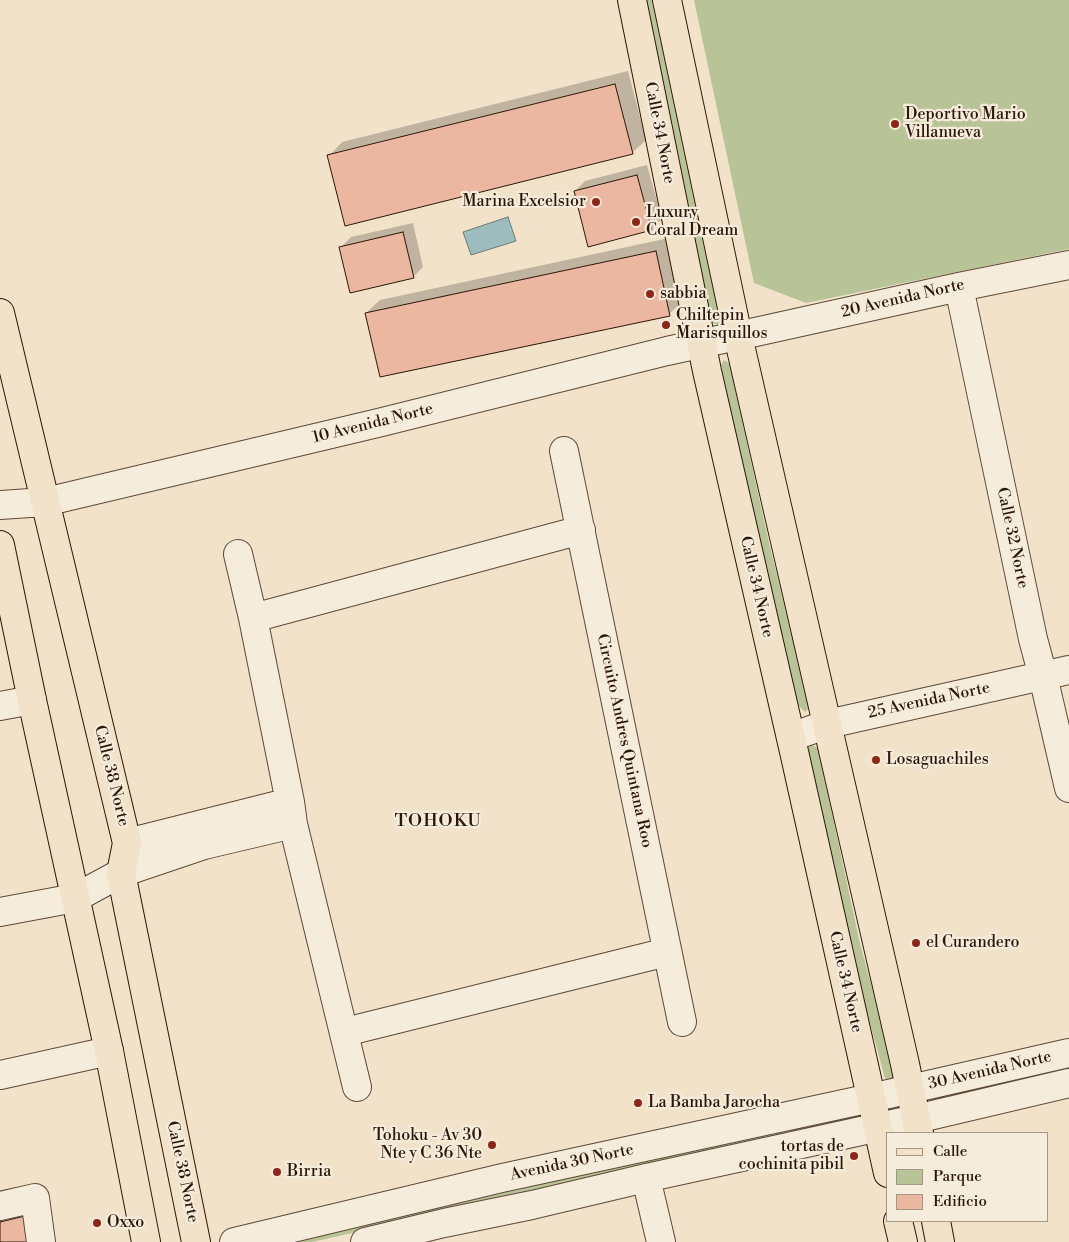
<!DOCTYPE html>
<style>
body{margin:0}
#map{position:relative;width:1069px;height:1242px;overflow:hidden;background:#f1e2c9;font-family:"Libre Bodoni",serif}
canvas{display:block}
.legend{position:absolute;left:886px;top:1132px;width:162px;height:90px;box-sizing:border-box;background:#f6ecdc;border:1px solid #a59688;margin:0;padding:6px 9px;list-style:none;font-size:15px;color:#2c1609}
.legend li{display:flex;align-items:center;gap:10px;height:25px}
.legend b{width:25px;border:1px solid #a59688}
</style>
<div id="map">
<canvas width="1069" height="1242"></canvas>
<ul class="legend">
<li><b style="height:6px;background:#f1e2c9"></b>Calle</li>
<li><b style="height:14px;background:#b9c398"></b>Parque</li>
<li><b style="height:14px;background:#ebb7a0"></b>Edificio</li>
</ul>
</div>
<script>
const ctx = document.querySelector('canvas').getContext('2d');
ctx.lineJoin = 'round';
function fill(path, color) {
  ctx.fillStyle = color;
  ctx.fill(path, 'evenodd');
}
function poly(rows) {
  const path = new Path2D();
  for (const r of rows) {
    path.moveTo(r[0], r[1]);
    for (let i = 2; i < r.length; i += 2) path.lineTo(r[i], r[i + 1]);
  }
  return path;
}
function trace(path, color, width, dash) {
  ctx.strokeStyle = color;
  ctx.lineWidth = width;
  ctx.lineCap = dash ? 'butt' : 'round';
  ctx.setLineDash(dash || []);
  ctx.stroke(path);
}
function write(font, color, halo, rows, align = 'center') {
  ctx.font = font + ' "Libre Bodoni",serif';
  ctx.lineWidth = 4.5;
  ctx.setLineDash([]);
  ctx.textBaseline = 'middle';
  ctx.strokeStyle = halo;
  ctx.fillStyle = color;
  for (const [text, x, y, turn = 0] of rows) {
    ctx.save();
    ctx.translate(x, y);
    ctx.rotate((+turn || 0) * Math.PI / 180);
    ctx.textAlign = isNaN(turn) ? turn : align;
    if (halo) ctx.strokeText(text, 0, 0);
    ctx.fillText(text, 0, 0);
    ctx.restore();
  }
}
const green = poly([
 [641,0,652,0,722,318,718,325,712,323],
 [694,0,1069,0,1069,249,806,303,754,283],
 [724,360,729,363,730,366,769,543,810,707,805,712,798,705,797,702,760,547,721,365],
 [812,745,818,748,860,944,875,998,896,1084,887,1086,849,945,808,748],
 [1069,1065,1069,1070,941,1099,936,1100,931,1099,935,1095],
 [855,1113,859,1113,860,1117,854,1120,312,1242,285,1242]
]);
const water = poly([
 [508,217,516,241,471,255,463,232,508,217]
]);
const shadow = poly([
 [628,71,646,140,632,153,329,156,342,142],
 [647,165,662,219,652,229,575,191,585,181],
 [413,223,423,267,413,277,341,247,351,237],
 [669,238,683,301,669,314,366,313,380,300],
 [28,1214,0,1242,0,1220]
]);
const building = poly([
 [615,84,633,154,345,226,327,155,615,84],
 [637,175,652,230,588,247,574,191,637,175],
 [403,232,414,278,350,293,339,247,403,232],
 [656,251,670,316,380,377,365,313,656,251],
 [25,1216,31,1242,0,1242,0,1222,25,1216]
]);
const minor = poly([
 [959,287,1033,639,1043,676,1069,788],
 [564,451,682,1022],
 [0,505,45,502,378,423,667,351,760,331,959,287,1069,265],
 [238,554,253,618,290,802,293,824,357,1087],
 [253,618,581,530],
 [0,706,32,700],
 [791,737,828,724,1069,670],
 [127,843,290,802],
 [0,912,75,898,121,873,204,845,293,824],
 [345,1032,667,952],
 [0,1075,109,1051],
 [646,1178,661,1242],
 [0,1206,35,1198,41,1242],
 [234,1242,502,1178,871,1098,1069,1053],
 [365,1242,444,1223,532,1205,646,1178,916,1119,1069,1083]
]);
const major = poly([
 [632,0,707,371,795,756,888,1173],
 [667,0,738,336,905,1064,919,1133],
 [0,313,127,843,121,873,196,1242],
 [0,545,32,700,109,1051,146,1242],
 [898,1221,903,1242],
 [936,1221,940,1242]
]);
const markers = [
 [895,124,5,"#8f2418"],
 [596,202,5,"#8f2418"],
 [636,222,5,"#8f2418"],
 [650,294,5,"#8f2418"],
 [666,325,5,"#8f2418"],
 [876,760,5,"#8f2418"],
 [916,943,5,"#8f2418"],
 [638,1103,5,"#8f2418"],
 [492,1145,5,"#8f2418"],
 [854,1156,5,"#8f2418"],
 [277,1172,5,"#8f2418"],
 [97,1223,5,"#8f2418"]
];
const poiNames = [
 ["Deportivo Mario",905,115],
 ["Villanueva",905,133],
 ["Marina Excelsior",586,202,"right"],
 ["Luxury",646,213],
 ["Coral Dream",646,231],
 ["sabbia",660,294],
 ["Chiltepin",676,316],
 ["Marisquillos",676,334],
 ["Losaguachiles",886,760],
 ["el Curandero",926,943],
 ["La Bamba Jarocha",648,1103],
 ["Tohoku - Av 30",482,1136,"right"],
 ["Nte y C 36 Nte",482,1154,"right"],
 ["tortas de",844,1147,"right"],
 ["cochinita pibil",844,1165,"right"],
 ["Birria",287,1172],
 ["Oxxo",107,1223]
];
const streetNames = [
 ["Calle 34 Norte",659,133,79],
 ["20 Avenida Norte",903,299,-13],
 ["10 Avenida Norte",373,424,-14],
 ["Calle 32 Norte",1012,538,78],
 ["Calle 34 Norte",756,587,77],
 ["25 Avenida Norte",929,701,-12],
 ["Circuito Andres Quintana Roo",624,741,78],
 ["Calle 38 Norte",111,776,76],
 ["Calle 34 Norte",845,982,77],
 ["30 Avenida Norte",990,1071,-13],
 ["Avenida 30 Norte",572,1163,-12],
 ["Calle 38 Norte",182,1172,78]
];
const neighbourhoodNames = [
 ["TOHOKU",438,822]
];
fill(green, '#b9c398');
fill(water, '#9cbcbe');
trace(water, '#6f7a76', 1);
fill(shadow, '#0003');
fill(building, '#ebb7a0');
trace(building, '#2c1609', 1);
trace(minor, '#5d4939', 30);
trace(major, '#2c1609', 30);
trace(minor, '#f6ecdc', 28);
trace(major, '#f1e2c9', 28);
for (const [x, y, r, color] of markers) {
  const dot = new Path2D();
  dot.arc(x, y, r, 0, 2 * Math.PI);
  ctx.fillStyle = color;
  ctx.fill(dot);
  trace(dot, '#f6ecdc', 2);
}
write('16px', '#2c1609', '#f6ecdc', poiNames, 'left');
write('16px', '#2c1609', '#f6ecdc', streetNames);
ctx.letterSpacing = '1px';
write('18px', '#2c1609', '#f6ecdc', neighbourhoodNames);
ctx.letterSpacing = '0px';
</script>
